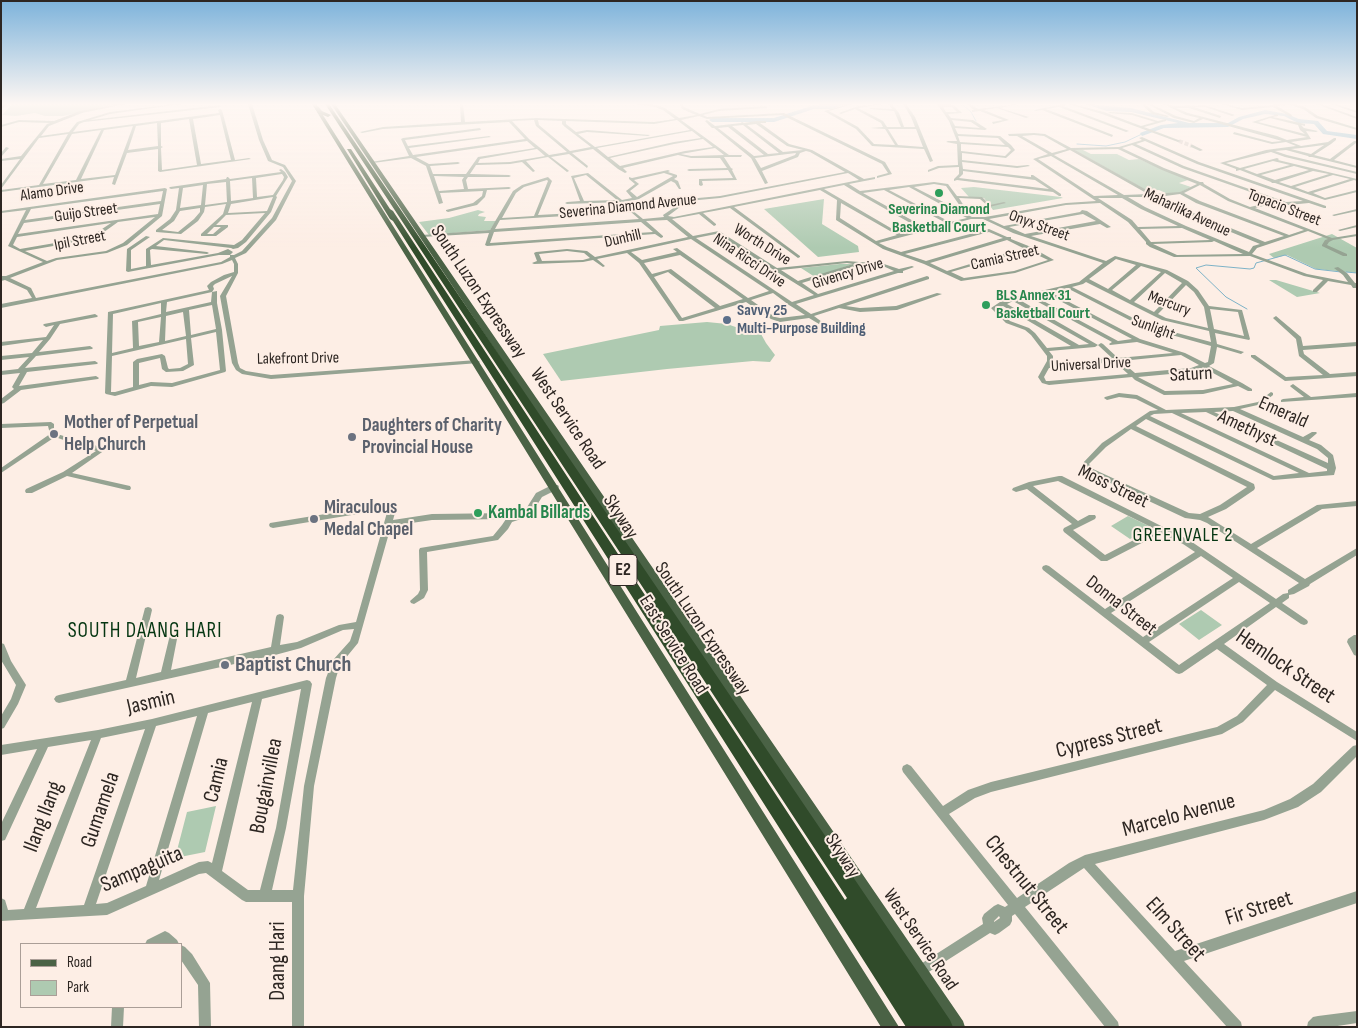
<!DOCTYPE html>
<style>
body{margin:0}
#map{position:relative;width:1358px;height:1028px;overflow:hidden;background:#fdeee5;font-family:"Sofia Sans Condensed",sans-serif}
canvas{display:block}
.frame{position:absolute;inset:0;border:2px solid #2d2622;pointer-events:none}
.legend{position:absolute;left:20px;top:943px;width:162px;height:65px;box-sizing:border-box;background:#fdeee5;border:1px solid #aa9e97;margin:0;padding:6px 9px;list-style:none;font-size:15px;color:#2d2622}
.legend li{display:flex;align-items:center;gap:10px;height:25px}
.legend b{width:25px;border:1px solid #aa9e97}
</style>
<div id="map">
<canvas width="1358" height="1028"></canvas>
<div class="frame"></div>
<ul class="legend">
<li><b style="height:6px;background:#4a6245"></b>Road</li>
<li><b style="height:14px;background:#aecab1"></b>Park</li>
</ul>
</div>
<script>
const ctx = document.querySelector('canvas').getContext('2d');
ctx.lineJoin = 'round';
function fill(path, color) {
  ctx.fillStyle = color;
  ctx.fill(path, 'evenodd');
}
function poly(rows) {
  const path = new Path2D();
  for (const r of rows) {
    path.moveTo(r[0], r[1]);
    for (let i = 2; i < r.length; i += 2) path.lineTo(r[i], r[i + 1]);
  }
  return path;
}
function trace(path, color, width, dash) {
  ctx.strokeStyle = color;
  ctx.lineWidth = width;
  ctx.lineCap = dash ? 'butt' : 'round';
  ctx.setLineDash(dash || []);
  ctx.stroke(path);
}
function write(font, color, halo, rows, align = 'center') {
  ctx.font = font + ' "Sofia Sans Condensed",sans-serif';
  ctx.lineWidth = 4;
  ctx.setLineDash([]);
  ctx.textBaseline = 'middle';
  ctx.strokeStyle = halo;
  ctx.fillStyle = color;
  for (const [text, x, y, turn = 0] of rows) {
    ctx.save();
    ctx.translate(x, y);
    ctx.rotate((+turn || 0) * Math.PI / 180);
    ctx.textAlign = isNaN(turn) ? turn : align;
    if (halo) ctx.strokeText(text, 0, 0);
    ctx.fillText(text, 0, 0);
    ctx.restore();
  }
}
const green = poly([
 [12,104,116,104,63,116,45,116,35,113,16,116,2,115],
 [1074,150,1083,150,1091,154,1117,154,1129,160,1139,159,1188,180,1179,183,1191,187,1179,193,1168,194,1159,190,1148,191],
 [974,187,1061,197,1063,198,993,210,984,198,969,197,961,188],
 [824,199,822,224,858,246,859,252,818,257,764,209],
 [478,210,485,212,479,214,478,216,486,217,484,221,496,221,490,230,429,235,419,222,449,218],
 [1332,234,1357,248,1357,273,1316,269,1287,255,1274,258,1269,254],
 [840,264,853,264,815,277,801,268],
 [1269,280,1276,280,1320,293,1297,297],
 [707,322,727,324,747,331,761,330,761,334,766,343,775,355,770,362,753,361,667,369,561,381,543,354,659,330,660,326],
 [1128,516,1153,528,1130,539,1111,526],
 [1201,610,1222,625,1199,640,1179,624],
 [216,806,205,852,175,858,187,812]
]);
const stream = poly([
 [962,104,971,112,976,121],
 [1077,144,1106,146,1125,142,1142,134],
 [1346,272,1357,273],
 [1247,309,1226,297,1196,268,1206,265,1250,269,1254,268,1256,263,1285,255,1315,269,1341,272]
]);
const river = poly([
 [845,104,831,109,814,109,774,122,712,122,709,120,712,118,774,118,814,105,845,104],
 [1085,104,1131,108,1189,123,1228,123,1239,117,1265,110,1287,114,1299,119,1318,121,1327,131,1357,135,1357,139,1323,134,1314,124,1298,123,1284,116,1265,114,1243,119,1228,127,1164,128,1142,136,1140,133,1161,125,1178,123,1131,112,1107,111,1085,104]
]);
const minorTunnel = poly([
 [1179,141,1192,146]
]);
const minor = poly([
 [3,104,7,104,1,110,1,107,3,104],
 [120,104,126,104,82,113,49,126,41,136,69,132,77,122,110,112,174,104,182,104,110,114,90,120,220,105,221,107,84,122,79,124,73,132,219,113,218,110,220,109,222,110,235,160,249,158,251,159,160,172,158,171,158,149,127,153,115,185,112,184,114,177,1,192,1,190,39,185,68,134,39,138,1,189,1,185,20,159,1,161,1,159,21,156,47,124,50,123,19,122,1,127,1,125,19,120,54,121,80,111,120,104],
 [220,115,231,160,201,164,193,119,220,115],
 [189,119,197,165,162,170,161,148,163,147,161,146,161,123,189,119],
 [157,123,158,146,128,150,136,126,157,123],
 [133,126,115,175,81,179,104,130,133,126],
 [101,130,76,180,43,184,72,134,101,130],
 [248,104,252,104,263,140,272,160,285,165,296,181,276,220,246,253,235,258,238,264,238,273,226,296,238,363,240,368,246,371,271,375,477,360,480,362,479,363,271,379,242,374,236,370,232,363,220,296,232,276,215,284,213,286,214,289,212,292,167,302,166,312,211,302,212,292,217,291,217,303,222,330,226,371,225,372,172,387,151,386,115,396,106,394,105,393,108,312,209,290,207,286,211,282,224,275,234,272,234,264,232,260,222,264,1,308,1,304,32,298,27,290,5,280,1,281,1,276,6,276,43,262,8,246,26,210,1,213,1,211,165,188,167,189,162,216,127,245,107,253,57,260,10,278,31,288,36,298,221,262,230,257,230,255,234,255,242,251,272,218,292,181,283,167,268,161,259,140,248,104],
 [163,191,161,201,25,220,31,209,163,191],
 [160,204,158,214,18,234,24,223,160,204],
 [155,217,123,243,106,251,56,258,47,261,25,251,87,240,97,237,118,222,155,217],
 [111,223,93,235,84,238,20,249,13,245,17,237,111,223],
 [161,303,161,314,132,321,133,348,112,353,113,314,161,303],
 [212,305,216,329,191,335,189,310,212,305],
 [183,312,186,336,165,341,166,316,183,312],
 [161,317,159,342,139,346,138,322,161,317],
 [216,332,220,370,172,383,151,382,139,385,139,363,160,358,162,369,166,372,183,371,194,365,191,338,216,332],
 [186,339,188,364,180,368,169,369,168,368,165,356,162,354,137,359,133,362,133,387,115,392,111,392,112,356,186,339],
 [460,104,463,104,465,122,536,118,654,122,675,119,663,110,655,107,635,104,657,105,665,108,679,118,696,115,682,109,680,104,682,104,684,107,700,114,719,109,766,106,767,108,719,111,703,115,707,117,784,113,885,162,892,174,877,178,877,176,888,173,882,164,782,115,707,119,699,116,681,120,729,155,742,155,741,157,724,157,731,168,733,169,732,170,737,180,702,181,703,185,701,186,699,185,699,179,733,178,728,170,689,171,687,170,689,169,727,168,720,158,691,158,678,155,623,168,627,172,625,173,618,169,593,149,572,153,588,166,587,168,569,154,551,157,568,170,569,171,567,172,548,157,526,161,535,171,533,172,522,162,510,164,476,165,470,174,509,175,511,176,509,177,468,177,466,180,468,189,509,187,511,188,509,189,487,190,485,197,477,205,448,212,446,211,446,210,473,203,482,196,483,191,440,193,443,203,439,204,426,166,411,158,373,163,371,162,409,156,401,139,403,138,480,128,481,130,405,140,408,146,489,136,491,137,409,148,413,155,525,139,509,122,383,129,362,133,360,132,383,127,461,122,460,104],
 [534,120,536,126,567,152,549,155,529,139,512,121,534,120],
 [538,120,562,121,562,124,565,127,591,147,570,151,539,125,538,120],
 [677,120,690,130,595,147,578,134,587,132,648,136,650,135,587,130,576,132,566,124,566,121,654,124,677,120],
 [692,131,701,138,674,142,608,157,597,148,692,131],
 [703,139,713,147,685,151,620,166,610,158,674,144,703,139],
 [527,141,535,148,478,157,466,174,433,174,430,166,458,164,460,163,458,162,429,164,416,157,527,141],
 [715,148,724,155,691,156,681,154,715,148],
 [537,149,545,156,510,162,478,163,480,159,537,149],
 [434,176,464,177,462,180,464,189,439,191,434,176],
 [848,104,853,104,829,111,858,127,874,144,895,145,885,129,870,128,883,127,881,123,855,109,841,114,839,113,858,106,883,104,858,108,883,121,887,127,901,127,894,111,869,109,871,108,892,109,888,104,892,104,899,113,904,127,915,127,911,117,903,104,906,104,915,117,933,161,930,162,924,149,872,146,856,129,824,111,848,104],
 [888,129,916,129,923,147,898,145,888,129],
 [937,104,954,105,962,113,948,114,951,118,973,120,987,129,985,130,955,128,958,134,1000,136,1011,145,1015,150,1006,158,962,153,962,160,1017,166,1028,165,1030,166,1017,168,962,162,963,169,1031,177,1031,175,1033,175,1061,194,1061,196,1059,196,1053,192,957,180,954,181,954,179,959,174,959,167,939,168,928,172,928,170,938,166,958,165,957,144,946,142,948,141,957,141,949,121,937,104],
 [943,107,952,107,957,112,946,112,943,107],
 [952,120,971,122,980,128,955,126,952,120],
 [958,136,998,138,1005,145,960,142,958,136],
 [961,144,1008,147,1011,150,1005,156,961,151,961,144],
 [963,171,1035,180,1049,189,959,178,963,174,963,171],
 [967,104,970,104,978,109,1018,104,1000,108,1029,117,1026,118,997,108,984,110,1009,120,993,124,992,122,1003,120,980,111,972,112,972,110,974,110,967,104],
 [1064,104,1066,105,1063,106,1129,131,1126,132,1059,107,1046,109,1113,135,1112,137,1042,110,1036,111,1034,110,1064,104],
 [1068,104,1073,104,1104,112,1141,126,1155,122,1132,115,1108,113,1110,112,1132,113,1158,121,1166,119,1166,121,1144,127,1181,141,1178,142,1102,114,1068,104],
 [1141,104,1145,104,1154,112,1169,116,1167,117,1152,114,1141,104],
 [1147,104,1151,104,1176,116,1194,121,1199,118,1186,115,1163,104,1167,104,1173,106,1205,105,1235,115,1232,116,1205,107,1194,107,1221,116,1220,118,1189,108,1176,108,1188,113,1277,136,1287,140,1307,137,1252,122,1278,114,1278,116,1273,117,1305,124,1305,126,1301,125,1304,128,1318,131,1316,132,1306,131,1311,139,1291,142,1301,146,1328,142,1334,138,1336,138,1336,140,1331,144,1314,155,1330,159,1354,141,1356,141,1356,143,1334,160,1357,166,1357,168,1312,157,1309,157,1308,156,1286,150,1275,151,1287,155,1357,172,1357,174,1285,157,1271,152,1226,163,1240,168,1277,158,1279,159,1278,160,1357,179,1357,181,1354,180,1313,193,1325,198,1357,190,1357,192,1325,200,1275,183,1272,183,1271,182,1240,170,1236,171,1236,169,1220,163,1266,150,1296,146,1286,142,1272,144,1233,134,1234,132,1272,142,1282,141,1203,119,1194,123,1174,118,1147,104],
 [1270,118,1298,125,1300,130,1305,134,1258,122,1270,118],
 [1324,145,1311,154,1291,149,1301,148,1324,145],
 [1273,161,1290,165,1257,174,1244,169,1273,161],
 [1294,166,1309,170,1275,180,1261,175,1294,166],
 [1313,171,1329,174,1291,186,1279,182,1313,171],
 [1333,175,1350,179,1308,192,1295,187,1333,175],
 [1221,104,1226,104,1242,108,1281,104,1294,104,1305,107,1318,116,1357,128,1357,130,1316,118,1303,109,1290,105,1277,106,1292,115,1291,117,1273,107,1242,110,1221,104],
 [1316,104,1321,104,1357,117,1357,119,1316,104],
 [1331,104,1336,104,1357,111,1357,113,1331,104],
 [1350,104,1357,104,1357,106,1351,105,1350,104],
 [707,120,715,126,741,123,742,122,744,123,756,121,766,121,766,123,760,123,789,144,812,150,864,179,875,177,875,179,849,184,860,191,934,182,948,184,957,196,982,197,990,205,1004,202,1006,203,989,207,980,199,959,198,964,206,959,210,972,217,985,217,1066,203,1096,201,1033,159,1048,154,1017,136,1009,136,1008,134,1034,133,1045,134,1071,148,1119,147,1142,140,1139,138,1142,137,1199,162,1326,206,1326,208,1324,208,1309,203,1288,205,1267,205,1255,208,1332,238,1357,234,1357,236,1333,240,1329,242,1327,245,1347,254,1347,256,1343,256,1322,246,1322,245,1325,240,1328,239,1308,231,1257,248,1252,254,1307,274,1348,282,1343,275,1334,268,1338,267,1347,273,1355,283,1357,283,1357,288,1353,288,1351,285,1328,281,1317,292,1313,292,1313,290,1323,280,1304,276,1250,256,1174,257,1150,247,1146,244,1146,242,1128,222,1100,203,1066,205,989,219,1004,226,1080,212,1082,210,1087,211,1111,227,1107,228,1100,224,1031,236,1106,261,1115,256,1167,270,1188,281,1198,290,1209,306,1242,310,1250,339,1249,340,1215,333,1217,344,1244,352,1241,354,1217,347,1214,363,1209,366,1242,383,1252,389,1252,391,1248,391,1238,386,1203,394,1164,395,1135,380,1132,377,1049,385,1042,383,1038,377,1047,361,1047,356,1031,335,1025,330,1006,323,991,308,1000,302,1011,298,1079,282,1103,263,1013,233,983,219,971,219,879,243,887,247,901,252,989,229,1007,237,1011,237,1011,239,1031,247,1054,260,1015,273,961,281,924,264,883,249,836,220,837,200,820,190,734,207,800,256,800,257,798,258,730,208,703,213,716,224,716,225,714,226,699,214,672,219,693,236,719,231,777,268,847,261,884,264,899,269,912,266,914,267,903,271,903,273,898,273,796,304,811,314,927,276,929,277,929,279,846,306,860,308,896,306,937,293,942,294,897,310,860,312,839,308,814,316,822,322,819,324,809,318,780,322,771,319,746,302,683,321,679,321,639,263,627,253,597,259,605,266,603,267,593,260,583,262,534,264,532,263,537,261,534,253,536,252,567,249,587,251,595,257,688,237,667,220,646,221,663,236,663,237,661,238,655,234,487,246,485,245,489,233,422,237,420,236,422,235,490,230,513,191,522,185,548,177,552,181,538,215,632,210,643,219,664,217,663,215,687,199,720,196,845,172,810,152,806,151,800,153,798,157,762,171,768,183,765,184,751,158,714,128,712,128,705,121,707,120],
 [756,124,787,146,803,150,783,152,747,125,756,124],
 [743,125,779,153,768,154,732,126,743,125],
 [728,127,764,155,754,156,718,128,728,127],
 [1034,135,1044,136,1067,149,1052,153,1022,136,1034,135],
 [1145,141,1197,164,1303,201,1286,202,1184,166,1136,144,1145,141],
 [1132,145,1182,168,1279,202,1267,203,1250,207,1230,199,1204,184,1203,182,1200,182,1164,168,1122,148,1132,145],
 [1118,149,1162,170,1197,184,1180,192,1154,194,1075,150,1118,149],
 [1070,150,1148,194,1124,195,1054,155,1070,150],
 [796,153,795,155,761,168,755,158,796,153],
 [1051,156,1118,195,1094,196,1038,159,1051,156],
 [848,173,859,180,674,217,668,216,688,201,720,198,848,173],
 [547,180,548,181,534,216,502,218,516,193,524,187,547,180],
 [934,184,946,186,960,206,955,208,914,187,934,184],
 [844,185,857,193,921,229,901,234,824,189,844,185],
 [1200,185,1228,201,1304,230,1289,235,1200,201,1184,193,1200,185],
 [909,187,953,211,967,218,950,222,889,190,909,187],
 [884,190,946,223,926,228,863,193,884,190],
 [1180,194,1196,203,1284,236,1265,242,1174,205,1158,197,1180,194],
 [1128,197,1152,197,1170,207,1260,244,1253,246,1249,252,1186,226,1145,207,1128,197],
 [1098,198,1122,198,1141,209,1178,226,1138,227,1132,220,1098,198],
 [841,203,897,235,876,241,840,218,841,203],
 [631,212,639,219,495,229,500,220,631,212],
 [1083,214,1096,221,1025,234,1009,227,1083,214],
 [641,222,653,232,490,243,494,232,641,222],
 [1182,228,1210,240,1151,242,1140,229,1182,228],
 [989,232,1003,238,926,261,905,254,989,232],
 [716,234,814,295,792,302,696,238,716,234],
 [691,239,769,291,748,298,677,248,673,249,677,252,642,260,631,252,691,239],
 [1007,240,1023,248,947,271,930,263,1007,240],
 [1214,241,1243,254,1177,255,1153,244,1212,242,1214,241],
 [1027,250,1048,260,1014,271,964,278,951,272,1027,250],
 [567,251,584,253,590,258,583,260,542,261,539,254,567,251],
 [680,255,743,299,720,306,671,269,652,274,644,263,680,255],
 [1116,259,1136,265,1108,289,1089,279,1116,259],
 [847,263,853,264,798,281,781,270,847,263],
 [860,265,883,266,894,271,818,294,802,283,860,265],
 [1141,266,1161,272,1130,300,1112,290,1141,266],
 [668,272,715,308,682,318,654,277,668,272],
 [1165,273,1182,283,1154,312,1134,302,1165,273],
 [1086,282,1162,320,1209,331,1211,342,1147,325,1072,287,1083,284,1086,282],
 [1186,285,1194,292,1204,307,1208,328,1166,318,1158,314,1186,285],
 [1067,288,1143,327,1211,346,1208,362,1205,363,1185,353,1140,339,1050,292,1067,288],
 [773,293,789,305,805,315,780,318,775,317,751,300,773,293],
 [1045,293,1132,339,1118,341,1034,296,1045,293],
 [1029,297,1112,342,1109,344,1110,345,1137,342,1173,353,1118,358,1103,344,1101,343,1098,345,1099,346,1112,358,1051,364,1053,361,1053,356,1049,351,1095,347,1098,345,1018,299,1029,297],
 [1013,301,1089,344,1079,345,1007,304,1013,301],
 [1003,306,1071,346,1047,348,1035,333,1029,328,1010,321,997,308,1003,306],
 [1210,309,1238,312,1244,336,1214,329,1210,309],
 [1181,355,1199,365,1191,368,1135,373,1121,361,1181,355],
 [1115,362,1128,374,1049,381,1046,381,1044,377,1049,368,1115,362],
 [1204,368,1233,384,1203,390,1165,391,1138,377,1192,372,1204,368],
 [1191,145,1193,145,1203,150,1200,151,1191,147,1191,145],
 [6,147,9,148,1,157,1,153,6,147],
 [281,169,285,172,288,177,276,196,277,197,271,212,246,242,238,248,233,249,231,248,164,240,156,246,207,252,209,253,207,254,152,249,150,250,151,265,218,253,228,249,233,252,230,255,219,255,128,272,126,271,127,249,146,236,150,237,131,250,131,269,146,266,146,249,163,238,234,245,242,240,265,213,226,215,216,225,228,225,228,227,216,236,201,236,201,234,223,214,226,204,205,207,204,212,198,221,181,234,156,232,156,230,170,219,176,210,179,188,171,189,169,188,170,187,226,179,227,177,228,177,230,179,281,172,279,170,281,169],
 [282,174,284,177,283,180,273,195,257,197,256,178,282,174],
 [252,178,253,198,231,201,230,181,252,178],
 [226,182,227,202,205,205,207,184,226,182],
 [203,185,201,205,180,208,183,188,203,185],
 [273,197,267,211,228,213,231,204,273,197],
 [200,208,200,212,194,219,178,232,162,230,174,221,180,211,200,208],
 [214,227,221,227,213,234,207,234,214,227],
 [668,170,670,171,668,172,677,175,677,177,674,179,678,181,681,189,679,189,675,183,671,181,639,199,635,200,621,202,567,204,565,203,567,202,580,201,571,176,588,173,622,200,632,198,626,191,635,184,629,179,629,177,632,178,668,170],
 [664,173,673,176,637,197,630,191,639,184,634,180,664,173],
 [586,175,617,200,584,201,574,178,586,175],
 [1357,209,1357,211,1334,216,1332,215,1357,209],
 [1357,225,1357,227,1340,231,1338,230,1357,225],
 [95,314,98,316,97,317,60,324,50,339,39,352,90,346,93,348,92,349,36,356,25,368,95,361,98,363,97,364,27,372,19,386,96,376,99,378,98,379,21,390,4,403,1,404,1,399,14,389,12,387,20,373,1,375,1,371,18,369,29,357,1,360,1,356,32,353,43,340,1,346,1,342,46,337,54,325,46,327,43,325,44,324,95,314],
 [1276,316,1301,337,1303,346,1357,342,1357,346,1303,350,1304,354,1330,374,1357,372,1357,376,1285,381,1251,357,1251,355,1255,355,1286,377,1323,375,1299,356,1296,339,1274,319,1273,318,1276,316],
 [1293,384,1311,397,1357,393,1357,397,1281,402,1281,400,1283,399,1304,397,1291,387,1290,386,1293,384],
 [1271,392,1273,393,1273,395,1262,404,1240,409,1303,437,1312,432,1316,432,1317,433,1316,434,1309,440,1321,445,1333,455,1336,468,1334,475,1273,480,1146,419,1136,426,1254,484,1255,488,1254,490,1226,509,1208,517,1251,544,1317,505,1357,501,1357,506,1322,509,1257,548,1305,579,1357,548,1357,555,1310,584,1309,586,1294,594,1289,595,1289,598,1282,603,1307,620,1308,622,1307,624,1304,625,1301,624,1276,607,1224,644,1277,682,1357,732,1357,741,1275,690,1243,722,1222,734,991,792,975,798,949,814,1017,898,1069,863,1085,855,1264,810,1290,799,1313,784,1353,746,1357,745,1357,756,1321,792,1298,807,1264,820,1095,864,1175,951,1357,891,1357,903,1184,961,1241,1022,1242,1027,1227,1027,1084,868,1025,907,1118,1022,1119,1027,1105,1027,1015,914,1012,916,1012,921,1010,925,999,933,995,935,990,933,924,975,920,977,916,975,914,971,916,967,983,924,982,918,984,914,994,906,998,904,1005,907,1008,905,903,772,902,769,903,766,907,764,911,766,943,806,968,790,991,782,1217,727,1237,716,1267,685,1217,649,1182,673,1179,674,1176,673,1043,570,1042,568,1043,566,1046,565,1049,566,1105,609,1195,552,1183,544,1161,533,1107,561,1101,561,1064,532,1063,530,1064,528,1072,524,1027,489,1016,492,1012,490,1013,488,1029,482,1059,476,1062,476,1189,540,1276,599,1283,594,1288,593,1288,590,1299,583,1207,523,1200,520,1185,518,1089,473,1082,464,1102,443,1150,411,1158,410,1136,399,1119,397,1107,400,1104,398,1105,397,1119,393,1137,395,1166,410,1234,407,1258,402,1271,392],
 [1233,411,1317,449,1328,458,1328,463,1214,412,1233,411],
 [1206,412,1327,469,1327,471,1309,473,1181,413,1206,412],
 [1172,413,1299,473,1274,476,1150,416,1154,414,1172,413],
 [1131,429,1247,487,1220,505,1200,514,1189,513,1093,469,1089,464,1106,447,1131,429],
 [1058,481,1155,529,1105,555,1073,530,1095,519,1096,517,1095,515,1089,515,1078,521,1033,486,1058,481],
 [1201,556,1233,578,1143,637,1111,613,1201,556],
 [1239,582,1270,603,1179,665,1149,642,1239,582],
 [999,916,1000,918,994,922,994,921,999,916],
 [51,422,54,424,54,429,57,434,104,448,105,450,72,473,130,486,131,488,130,490,127,490,67,476,32,493,26,493,25,491,26,489,63,472,96,451,55,437,1,473,1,468,50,434,48,426,1,428,1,424,51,422],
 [552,485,558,485,559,487,558,489,542,497,530,516,512,522,508,529,498,540,427,552,428,590,424,598,414,604,411,603,410,601,418,594,420,590,419,550,420,548,493,536,502,525,506,519,432,520,391,526,358,643,340,665,336,678,314,786,304,896,304,1027,292,1027,292,902,246,902,242,900,206,873,199,874,107,915,1,921,1,898,5,900,8,910,24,909,91,740,48,747,5,840,1,841,1,824,37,749,1,755,1,745,98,730,152,719,307,680,310,681,312,684,286,828,272,890,293,890,304,786,326,678,333,660,350,641,354,629,343,630,301,648,275,655,59,703,56,702,54,699,56,696,59,695,126,680,145,608,148,607,151,608,152,610,136,678,161,672,169,639,170,636,173,635,176,636,177,639,171,670,271,647,276,617,277,615,280,614,283,615,284,617,280,645,297,642,339,625,356,622,388,509,273,528,270,527,269,525,270,523,393,503,397,506,393,520,432,514,511,513,514,515,524,512,536,493,552,485],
 [301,689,276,828,260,890,248,890,222,871,262,699,301,689],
 [252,702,212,863,208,861,199,862,159,880,208,713,252,702],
 [197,716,146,886,107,903,96,904,156,726,197,716],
 [145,729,84,905,36,908,101,738,145,729],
 [1354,635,1357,635,1357,656,1354,655,1347,642,1348,639,1354,635],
 [1,643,4,644,11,661,26,685,18,704,4,728,1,729,1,716,11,699,16,685,1,660,1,643],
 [165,931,169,933,177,940,179,944,145,944,147,940,165,931],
 [181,945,185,947,192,954,210,983,211,1027,199,1027,198,985,181,960,181,945],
 [112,1007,124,1007,123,1027,111,1027,112,1007],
 [1357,1011,1357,1023,1331,1027,1307,1027,1308,1022,1313,1017,1318,1016,1357,1011]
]);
const major = poly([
 [312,104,316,104,899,1027,881,1027,312,104],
 [331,104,335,104,963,1021,965,1027,947,1027,331,104]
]);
const highway = poly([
 [312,104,316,104,322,111,331,115,328,117,318,113,312,104],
 [325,104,329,104,950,1020,953,1027,906,1027,393,221,390,219,347,149,351,149,390,209,393,211,845,900,847,898,325,104]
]);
const markers = [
 [939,193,5,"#2e9e5b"],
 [986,305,5,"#2e9e5b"],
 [727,320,5,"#5c6f8a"],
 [54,434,5,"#6b7280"],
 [352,437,5,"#6b7280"],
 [478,513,5,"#2e9e5b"],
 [314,519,5,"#6b7280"],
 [225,665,5,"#6b7280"]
];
const farStreetnames = [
 ["Alamo Drive",52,192,-8],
 ["Severina Diamond Avenue",628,207,-6],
 ["Topacio Street",1284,208,21],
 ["Guijo Street",86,213,-8],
 ["Maharlika Avenue",1187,213,25],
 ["Onyx Street",1039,226,20],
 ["Dunhill",623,239,-13],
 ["Ipil Street",80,241,-11],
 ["Worth Drive",762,245,32],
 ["Camia Street",1005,258,-13],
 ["Nina Ricci Drive",749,261,34],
 ["Givency Drive",848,274,-17],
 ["Mercury",1169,304,21],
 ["Sunlight",1153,328,20],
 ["Lakefront Drive",298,359,-1],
 ["Universal Drive",1091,365,-3]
];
const farLeisurenames = [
 ["Severina Diamond",939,210],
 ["Basketball Court",939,228],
 ["BLS Annex 31",996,296,"left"],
 ["Basketball Court",996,314,"left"]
];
const farServicenames = [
 ["Savvy 25",737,311],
 ["Multi-Purpose Building",737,329]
];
const shields = [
 [623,570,28]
];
const shieldNames = [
 ["E2",623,570]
];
const streetNames = [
 ["South Luzon Expressway",478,292,56],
 ["Saturn",1191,375,-3],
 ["Emerald",1283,413,24],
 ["West Service Road",567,419,56],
 ["Amethyst",1247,429,25],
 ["Moss Street",1113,487,26],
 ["Skyway",620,517,57],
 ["Donna Street",1121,606,38],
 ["South Luzon Expressway",702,629,56],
 ["East Service Road",673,645,58],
 ["Skyway",842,856,57],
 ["West Service Road",920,940,56]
];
const worshipNames = [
 ["Mother of Perpetual",64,423],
 ["Help Church",64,445],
 ["Daughters of Charity",362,426],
 ["Provincial House",362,448],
 ["Miraculous",324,508],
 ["Medal Chapel",324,530]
];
const leisureNames = [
 ["Kambal Billards",488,513]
];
const neighbourhoodNames = [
 ["GREENVALE 2",1183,536]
];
const quarterNames = [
 ["SOUTH DAANG HARI",145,632]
];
const nearWorshipnames = [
 ["Baptist Church",235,665]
];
const nearStreetnames = [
 ["Hemlock Street",1285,667,34],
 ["Jasmin",151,703,-13],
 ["Cypress Street",1109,739,-14],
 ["Camia",217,780,-76],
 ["Bougainvillea",267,786,-79],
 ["Gumamela",101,810,-71],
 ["Marcelo Avenue",1179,816,-15],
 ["Ilang Ilang",44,817,-69],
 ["Sampaguita",142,870,-23],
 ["Chestnut Street",1026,885,51],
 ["Fir Street",1259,909,-18],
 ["Elm Street",1175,930,48],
 ["Daang Hari",278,961,-90]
];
fill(green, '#aecab1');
trace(stream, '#7db2c7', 1);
fill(river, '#7db2c7');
trace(minorTunnel, '#d3c6be', 4, [4, 2]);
fill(minor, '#95a392');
fill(major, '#4a6245');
fill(highway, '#304b2a');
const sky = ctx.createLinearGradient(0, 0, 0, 248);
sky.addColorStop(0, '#7db3db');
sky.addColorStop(0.42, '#fef7f3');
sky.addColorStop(1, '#fef7f300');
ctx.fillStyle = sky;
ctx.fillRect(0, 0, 1358, 248);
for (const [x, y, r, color] of markers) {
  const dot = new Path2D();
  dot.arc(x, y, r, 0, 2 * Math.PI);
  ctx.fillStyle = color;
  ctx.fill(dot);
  trace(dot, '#fdeee5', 2);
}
write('16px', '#2d2622', '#fdeee5', farStreetnames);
write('bold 16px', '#27864d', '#fdeee5', farLeisurenames);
write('bold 16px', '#4e5e75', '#fdeee5', farServicenames, 'left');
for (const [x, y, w] of shields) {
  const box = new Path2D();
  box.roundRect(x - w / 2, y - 15.5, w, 31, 4);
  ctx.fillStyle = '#fdeee5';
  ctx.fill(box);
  trace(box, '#2d2622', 1);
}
write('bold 18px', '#2d2622', null, shieldNames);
write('19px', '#2d2622', '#fdeee5', streetNames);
write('bold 19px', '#5b616d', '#fdeee5', worshipNames, 'left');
write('bold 19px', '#27864d', '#fdeee5', leisureNames, 'left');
ctx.letterSpacing = '1px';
write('20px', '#053612', '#fdeee5', neighbourhoodNames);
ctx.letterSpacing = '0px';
ctx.letterSpacing = '1px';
write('21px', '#053612', '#fdeee5', quarterNames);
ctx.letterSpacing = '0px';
write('bold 22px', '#5b616d', '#fdeee5', nearWorshipnames, 'left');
write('22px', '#2d2622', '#fdeee5', nearStreetnames);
</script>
